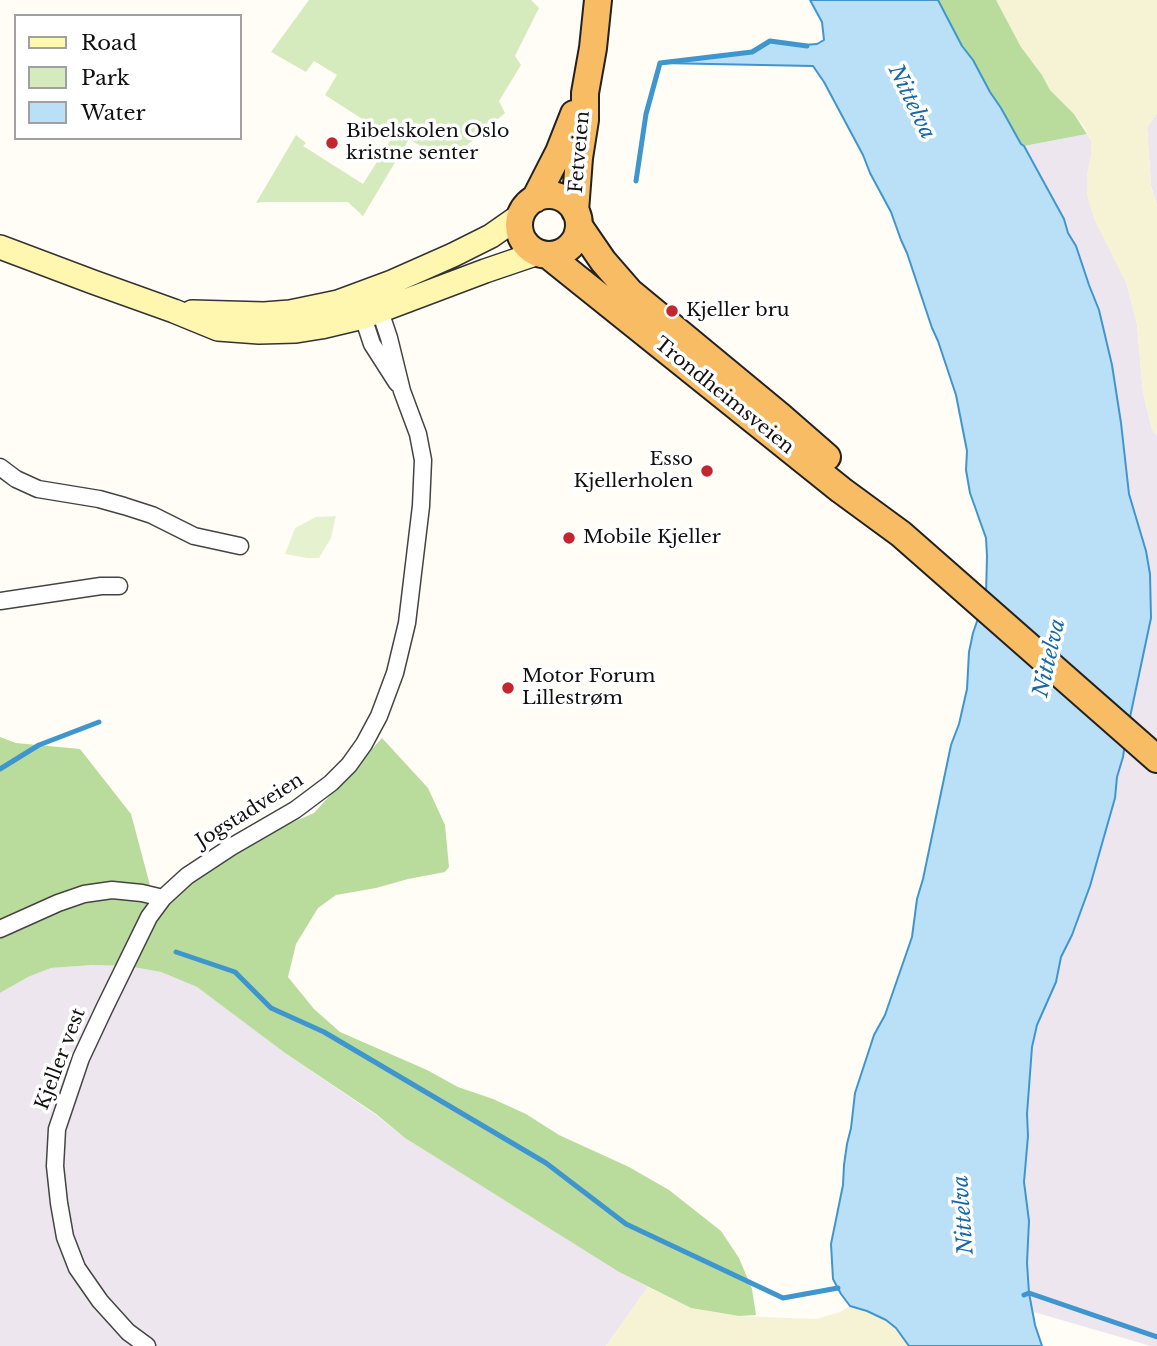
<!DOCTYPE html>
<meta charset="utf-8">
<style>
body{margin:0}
#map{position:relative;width:1157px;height:1346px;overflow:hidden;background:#fffdf5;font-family:"Libre Baskerville",serif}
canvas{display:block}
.legend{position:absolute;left:14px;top:14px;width:228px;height:126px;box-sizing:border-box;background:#fff;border:2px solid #a0a0a0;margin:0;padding:9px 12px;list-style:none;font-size:21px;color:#111}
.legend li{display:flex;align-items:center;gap:14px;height:35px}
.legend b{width:35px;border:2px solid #a0a0a0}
</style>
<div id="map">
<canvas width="1157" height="1346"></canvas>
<ul class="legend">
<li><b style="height:9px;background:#fff6b0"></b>Road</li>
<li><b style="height:19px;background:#d5ebbd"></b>Park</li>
<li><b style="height:19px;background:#b9e0f7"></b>Water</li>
</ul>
</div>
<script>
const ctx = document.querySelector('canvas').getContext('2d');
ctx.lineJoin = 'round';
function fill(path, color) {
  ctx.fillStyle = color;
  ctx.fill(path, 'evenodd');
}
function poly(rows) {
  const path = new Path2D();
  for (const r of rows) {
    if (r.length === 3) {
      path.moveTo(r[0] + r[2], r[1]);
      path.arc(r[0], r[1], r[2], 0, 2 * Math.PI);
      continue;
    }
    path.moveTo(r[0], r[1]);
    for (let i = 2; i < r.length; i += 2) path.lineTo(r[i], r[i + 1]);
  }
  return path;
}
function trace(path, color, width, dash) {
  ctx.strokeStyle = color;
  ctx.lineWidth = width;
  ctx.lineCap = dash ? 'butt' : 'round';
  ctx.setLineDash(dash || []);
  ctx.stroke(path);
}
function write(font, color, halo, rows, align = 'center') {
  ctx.font = font + ' "Libre Baskerville",serif';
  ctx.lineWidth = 7;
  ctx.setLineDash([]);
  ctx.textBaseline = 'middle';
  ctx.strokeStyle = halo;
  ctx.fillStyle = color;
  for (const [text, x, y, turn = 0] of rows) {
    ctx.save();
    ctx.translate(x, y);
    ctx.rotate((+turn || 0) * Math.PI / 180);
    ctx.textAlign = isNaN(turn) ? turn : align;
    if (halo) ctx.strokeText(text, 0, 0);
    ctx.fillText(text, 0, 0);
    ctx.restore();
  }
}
const industrial = poly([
 [1157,113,1157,206,1151,186,1147,127],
 [1087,134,1091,140,1091,157,1087,175,1113,253,1127,285,1137,324,1143,392,1152,429,1157,436,1157,1346,1151,1346,1034,1312,1029,1293,1027,1263,1029,1221,1024,1182,1028,1136,1027,1114,1032,1047,1037,1025,1056,982,1061,957,1072,935,1090,886,1104,840,1115,798,1117,777,1123,757,1126,736,1151,618,1150,574,1146,551,1129,494,1121,423,1114,380,1099,310,1089,286,1076,246,1068,233,1064,219,1024,146],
 [94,965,127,966,161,972,197,987,285,1053,376,1115,405,1138,619,1272,648,1287,606,1346,0,1346,0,993,28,977,51,968]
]);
const farmland = poly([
 [996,0,1157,0,1157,113,1147,127,1151,186,1157,206,1157,436,1152,429,1143,392,1137,324,1127,285,1094,219,1087,195,1087,175,1091,157,1091,140,1083,125,1074,114,1050,90,1042,75,1021,47],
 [648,1287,691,1308,739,1316,816,1319,840,1312,850,1306,867,1311,886,1320,896,1328,909,1346,606,1346]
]);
const green = poly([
 [309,0,531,0,539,8,515,56,521,65,499,101,505,113,447,162,409,139,363,216,348,202,264,202,256,203,296,135,306,143,303,146,363,184,392,138,325,95,337,75,314,61,306,72,271,52]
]);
const forest = poly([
 [938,0,996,0,1021,47,1042,75,1050,90,1074,114,1087,134,1024,146,1021,145,1002,108,990,92,973,60,962,46],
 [0,737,16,743,80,749,131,814,155,904,261,836,314,813,382,738,428,788,445,825,449,867,445,872,408,879,376,888,336,895,318,908,296,944,288,977,314,1009,340,1032,427,1070,458,1087,493,1099,526,1114,559,1135,629,1167,669,1190,721,1231,739,1258,752,1289,756,1315,739,1316,691,1308,619,1272,405,1138,376,1114,285,1053,197,987,161,972,127,966,93,965,51,968,28,977,0,993]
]);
const pitch = poly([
 [336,516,331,538,319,558,307,558,285,554,295,528,316,517]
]);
const water = poly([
 [810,0,938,0,962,46,973,60,990,92,1001,108,1021,144,1024,146,1064,219,1068,233,1076,246,1089,285,1099,310,1112,365,1121,423,1129,494,1146,551,1150,574,1151,618,1126,736,1123,757,1117,777,1115,798,1090,886,1072,935,1061,957,1056,982,1037,1025,1032,1047,1027,1114,1028,1136,1024,1182,1029,1221,1027,1263,1029,1293,1035,1325,1042,1346,909,1346,896,1328,886,1320,867,1311,850,1306,841,1294,833,1279,831,1244,843,1185,844,1165,847,1144,851,1128,855,1093,874,1035,885,1015,912,937,917,899,923,879,951,745,959,724,967,689,969,652,973,633,986,595,987,556,986,538,970,493,966,470,967,451,956,395,938,341,932,328,907,253,901,240,891,212,870,173,863,155,824,82,813,66,660,63,752,52,770,41,804,45,817,44,824,40,822,22,810,0]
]);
const stream = poly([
 [636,181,646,114,660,63,752,52,770,41,807,46],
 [0,769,39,745,99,722],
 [176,952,235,972,271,1008,324,1032,546,1163,626,1224,783,1298,838,1288],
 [1024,1295,1029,1293,1157,1337]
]);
const minor = poly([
 [363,309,363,317,372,344,397,383],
 [0,467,16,479,38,489,99,499,124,506,152,515,194,536,240,546],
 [0,601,101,586,119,586],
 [0,929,58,903,84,894,112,890,142,893,163,898],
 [147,1346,128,1332,100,1301,77,1268,65,1237,59,1203,55,1166,57,1129,81,1058,104,1009,149,917,163,898,187,876,231,847,295,810,331,783,349,765,364,744,379,716,395,673,407,623,421,506,423,460,418,434,402,391,389,338,380,311,375,304]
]);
const secondary = poly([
 [0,247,93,282,174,311,218,329,259,332,296,331,321,327,363,317,485,271,538,253],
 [192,312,264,314,290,312,338,302,392,282,453,255,491,236,521,215]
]);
const trunk = poly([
 [549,225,30],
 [535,199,559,152,574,114],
 [575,211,579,158,585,120,585,93,593,48,598,0],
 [579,226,603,261,630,292,780,416,827,457],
 [548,255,841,490,901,534,1157,759]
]);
const markers = [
 [332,143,7,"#c4262e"],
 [672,311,7,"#c4262e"],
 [707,471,7,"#c4262e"],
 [569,538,7,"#c4262e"],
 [508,688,7,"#c4262e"]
];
const poiNames = [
 ["Bibelskolen Oslo",346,132],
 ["kristne senter",346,154],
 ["Kjeller bru",686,311],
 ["Esso",693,460,"right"],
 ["Kjellerholen",693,482,"right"],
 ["Mobile Kjeller",583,538],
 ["Motor Forum",522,677],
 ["Lillestrøm",522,699]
];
const streetNames = [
 ["Fetveien",580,152,-85],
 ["Trondheimsveien",724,396,39],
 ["Jogstadveien",250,811,-32],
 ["Kjeller vest",61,1059,-69]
];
const waterNames = [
 ["Nittelva",911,102,64],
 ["Nittelva",1050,658,-77],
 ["Nittelva",964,1215,-94]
];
fill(industrial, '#eee6ef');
fill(farmland, '#f6f3d4');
fill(green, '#d5ebbd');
fill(forest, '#b9dc9c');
fill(pitch, '#e6f2cf');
fill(water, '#b9e0f7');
trace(water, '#3f96cf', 2);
trace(stream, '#3f96cf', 5);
trace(minor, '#444', 19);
trace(secondary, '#333', 26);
trace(trunk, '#222', 30);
trace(minor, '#fff', 16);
trace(secondary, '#fff6b0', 23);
trace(trunk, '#f7bc64', 26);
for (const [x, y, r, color] of markers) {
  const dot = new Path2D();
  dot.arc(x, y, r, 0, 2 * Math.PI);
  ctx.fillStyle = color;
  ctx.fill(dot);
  trace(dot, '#fff', 2.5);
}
write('19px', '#111', '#fff', poiNames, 'left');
write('19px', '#111', '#fff', streetNames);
write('italic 21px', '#1768a6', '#fff', waterNames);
</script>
